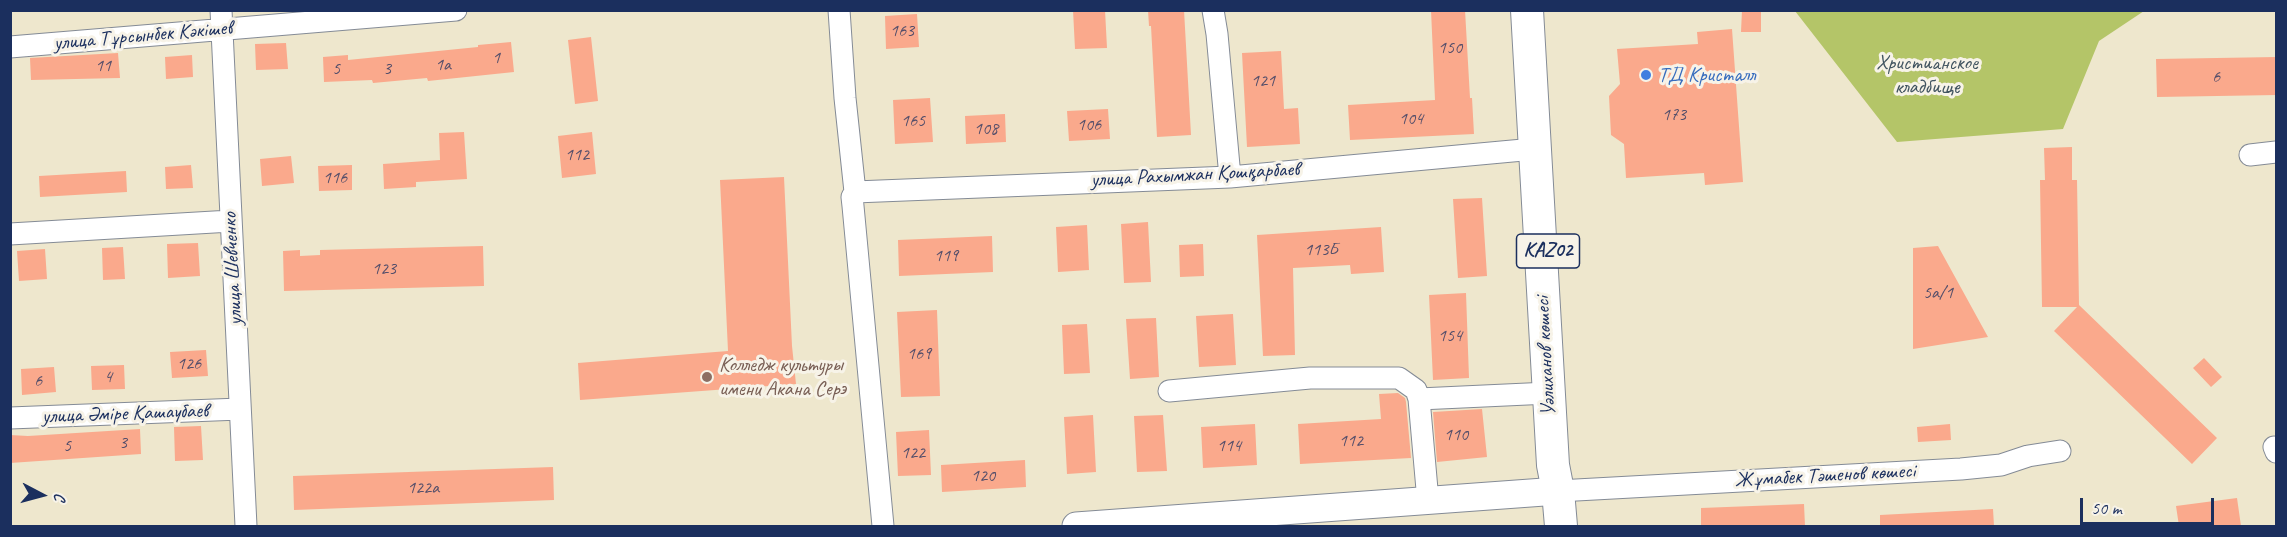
<!DOCTYPE html>
<meta charset="utf-8">
<style>
body{margin:0}
#map{position:relative;width:2287px;height:537px;overflow:hidden;background:#eee7cd;font-family:Caveat,sans-serif}
canvas{display:block}
.frame{position:absolute;inset:0;border:12px solid #1b2f5e;pointer-events:none}
.north{position:absolute;left:12px;top:465px;width:60px;height:60px;-webkit-text-stroke:4px #f7f3e8;paint-order:stroke;rotate:96deg;font-size:16px;font-weight:700;line-height:24px;text-align:center;color:#1b2f5e}
.north::after{content:'';display:block;margin:auto;width:21px;height:27px;background:#1b2f5e;clip-path:polygon(50% 0,100% 100%,50% 72%,0 100%)}
.scale{position:absolute;left:2080px;top:498px;width:134px;height:27px;box-sizing:border-box;border:3px solid #1b2f5e;border-top:0;padding-left:8px;font-size:18px;line-height:21px;white-space:nowrap;color:#1b2f5e;-webkit-text-stroke:4px #f7f3e8;paint-order:stroke}
</style>
<div id="map">
<canvas width="2287" height="537"></canvas>
<div class="frame"></div>
<div class="north">С</div>
<div class="scale">50 m</div>
</div>
<script>
const ctx = document.querySelector('canvas').getContext('2d');
ctx.lineJoin = 'round';
function fill(path, color) {
  ctx.fillStyle = color;
  ctx.fill(path, 'evenodd');
}
function poly(rows) {
  const path = new Path2D();
  for (const r of rows) {
    path.moveTo(r[0], r[1]);
    for (let i = 2; i < r.length; i += 2) path.lineTo(r[i], r[i + 1]);
  }
  return path;
}
function trace(path, color, width, dash) {
  ctx.strokeStyle = color;
  ctx.lineWidth = width;
  ctx.lineCap = dash ? 'butt' : 'round';
  ctx.setLineDash(dash || []);
  ctx.stroke(path);
}
function write(font, color, halo, rows, align = 'center') {
  ctx.font = font + ' Caveat,sans-serif';
  ctx.lineWidth = 6;
  ctx.setLineDash([]);
  ctx.textBaseline = 'middle';
  ctx.strokeStyle = halo;
  ctx.fillStyle = color;
  for (const [text, x, y, turn = 0] of rows) {
    ctx.save();
    ctx.translate(x, y);
    ctx.rotate((+turn || 0) * Math.PI / 180);
    ctx.textAlign = isNaN(turn) ? turn : align;
    if (halo) ctx.strokeText(text, 0, 0);
    ctx.fillText(text, 0, 0);
    ctx.restore();
  }
}
const green = poly([
 [1795,11,2144,11,2099,41,2063,129,1897,142]
]);
const building = poly([
 [1073,10,1105,10,1107,48,1075,49],
 [1148,10,1184,10,1191,135,1157,137,1151,26,1149,26],
 [1431,10,1465,10,1470,98,1472,98,1474,134,1350,140,1348,105,1435,100],
 [1742,10,1761,10,1761,32,1741,32],
 [917,14,919,47,886,49,885,16],
 [1732,29,1743,182,1705,185,1704,173,1626,178,1624,144,1611,135,1609,96,1620,84,1617,49,1698,44,1697,32],
 [591,37,598,101,575,104,568,40],
 [511,42,514,72,428,81,427,78,373,83,372,80,324,82,323,57,348,55,348,60,478,47,478,45],
 [286,43,288,69,256,70,255,44],
 [1281,51,1284,109,1298,108,1300,144,1247,147,1242,53],
 [118,53,120,78,31,80,30,58],
 [192,55,193,77,166,79,165,57],
 [2277,57,2277,95,2157,97,2156,59],
 [930,98,933,142,895,144,893,100],
 [1108,109,1110,139,1069,141,1067,111],
 [1005,114,1006,142,966,144,965,116],
 [464,132,467,179,416,182,416,187,384,189,383,164,440,160,439,133],
 [592,132,596,174,562,178,558,136],
 [2072,147,2072,180,2077,180,2079,305,2217,438,2192,464,2054,331,2077,307,2042,307,2040,180,2045,180,2044,148],
 [291,156,294,183,262,186,260,159],
 [191,165,193,188,166,189,165,167],
 [352,165,352,190,319,191,318,166],
 [126,171,127,192,40,197,39,176],
 [784,177,792,346,796,384,580,400,578,363,728,351,720,180],
 [1482,198,1487,276,1458,278,1453,199],
 [1148,222,1151,282,1124,283,1121,224],
 [1087,225,1089,270,1058,272,1056,227],
 [1381,227,1384,272,1351,274,1350,265,1293,268,1295,355,1263,356,1257,235],
 [992,236,993,272,899,276,898,240],
 [198,243,200,276,168,278,167,244],
 [1203,244,1204,276,1180,277,1179,245],
 [483,246,484,286,284,291,283,251,300,250,300,256,320,255,320,250],
 [1938,246,1988,337,1913,349,1913,248],
 [123,247,125,279,103,280,102,248],
 [45,249,47,279,19,281,17,251],
 [1466,293,1469,378,1433,380,1429,295],
 [937,310,940,396,901,397,897,312],
 [1233,314,1236,365,1199,367,1196,316],
 [1156,318,1159,377,1130,379,1126,319],
 [1087,324,1090,373,1064,374,1062,325],
 [206,350,208,376,172,378,170,352],
 [2204,358,2222,377,2211,387,2193,368],
 [124,365,125,389,92,390,91,366],
 [54,367,56,392,22,395,21,369],
 [1398,393,1405,398,1406,402,1411,458,1300,464,1298,424,1381,419,1379,394],
 [1482,409,1487,457,1437,462,1433,412],
 [1093,415,1096,472,1067,474,1064,417],
 [1163,415,1167,471,1137,472,1134,416],
 [1255,424,1257,465,1203,468,1201,427],
 [1950,424,1951,440,1918,442,1917,427],
 [201,426,203,460,175,461,174,427],
 [140,429,141,454,10,463,10,435,28,436],
 [929,430,931,475,898,476,896,432],
 [1025,460,1026,487,942,492,941,465],
 [553,467,554,500,294,510,293,476],
 [2237,498,2241,526,2179,526,2176,506],
 [1804,504,1805,526,1701,526,1701,508],
 [1993,509,1994,526,1880,526,1880,515]
]);
const minor = poly([
 [221,10,246,526],
 [839,10,845,98,855,192,852,197,853,206,883,526],
 [1213,10,1217,34,1230,177],
 [10,47,456,10],
 [2250,155,2276,152],
 [855,192,1230,177,1534,149],
 [10,234,231,221],
 [1169,391,1310,378,1399,378,1416,390,1419,399,1428,501],
 [1419,399,1549,393],
 [10,418,240,409],
 [2274,447,2276,452],
 [1558,491,1961,469,2001,465,2028,456,2060,451]
]);
const major = poly([
 [1076,526,1558,491]
]);
const highway = poly([
 [1527,10,1553,465,1558,491,1561,526]
]);
const markers = [
 [1646,75,6,"#3f7fe0"],
 [707,377,6,"#8d6e63"]
];
const numberNames = [
 ["163",902,31],
 ["150",1450,48],
 ["1",496,58],
 ["1а",443,65],
 ["11",103,66],
 ["5",336,69],
 ["3",387,69],
 ["6",2216,77],
 ["121",1263,81],
 ["173",1674,115],
 ["104",1411,119],
 ["165",913,121],
 ["106",1089,125],
 ["108",986,129],
 ["112",577,155],
 ["116",335,178],
 ["113Б",1321,250],
 ["119",946,256],
 ["123",384,269],
 ["5а/1",1938,293],
 ["154",1450,336],
 ["169",919,354],
 ["126",189,364],
 ["4",108,377],
 ["6",38,381],
 ["110",1456,435],
 ["112",1351,441],
 ["3",123,443],
 ["5",67,446],
 ["114",1229,446],
 ["122",913,453],
 ["120",983,476],
 ["122а",423,488]
];
const shields = [
 [1548,251,63]
];
const shieldNames = [
 ["KАZ02",1548,251]
];
const streetNames = [
 ["улица Тұрсынбек Кәкішев",143,36,-5],
 ["улица Рахымжан Қошқарбаев",1195,175,-3],
 ["улица Шевченко",233,269,-93],
 ["Уәлиханов көшесі",1546,356,-93],
 ["улица Әміре Қашаубаев",125,414,-2],
 ["Жұмабек Тәшенов көшесі",1825,476,-3]
];
const parkNames = [
 ["Христианское",1927,63],
 ["кладбище",1927,87]
];
const shopNames = [
 ["ТД Кристалл",1658,75]
];
const educationNames = [
 ["Колледж культуры",719,365],
 ["имени Акана Серэ",719,389]
];
fill(green, '#b4c568');
fill(building, '#faa98c');
trace(minor, '#848b96', 23);
trace(major, '#848b96', 29);
trace(highway, '#848b96', 34);
trace(minor, '#fff', 21);
trace(major, '#fff', 27);
trace(highway, '#fff', 32);
for (const [x, y, r, color] of markers) {
  const dot = new Path2D();
  dot.arc(x, y, r, 0, 2 * Math.PI);
  ctx.fillStyle = color;
  ctx.fill(dot);
  trace(dot, '#f7f3e8', 2);
}
write('18px', '#534e6a', null, numberNames);
for (const [x, y, w] of shields) {
  const box = new Path2D();
  box.roundRect(x - w / 2, y - 17, w, 34, 4.5);
  ctx.fillStyle = '#f7f3e8';
  ctx.fill(box);
  trace(box, '#1b2f5e', 1.5);
}
write('bold 20px', '#1b2f5e', null, shieldNames);
write('21px', '#1b2f5e', '#f7f3e8', streetNames);
write('21px', '#415460', '#f7f3e8', parkNames);
write('21px', '#366cbe', '#f7f3e8', shopNames, 'left');
write('21px', '#785e54', '#f7f3e8', educationNames, 'left');
</script>
